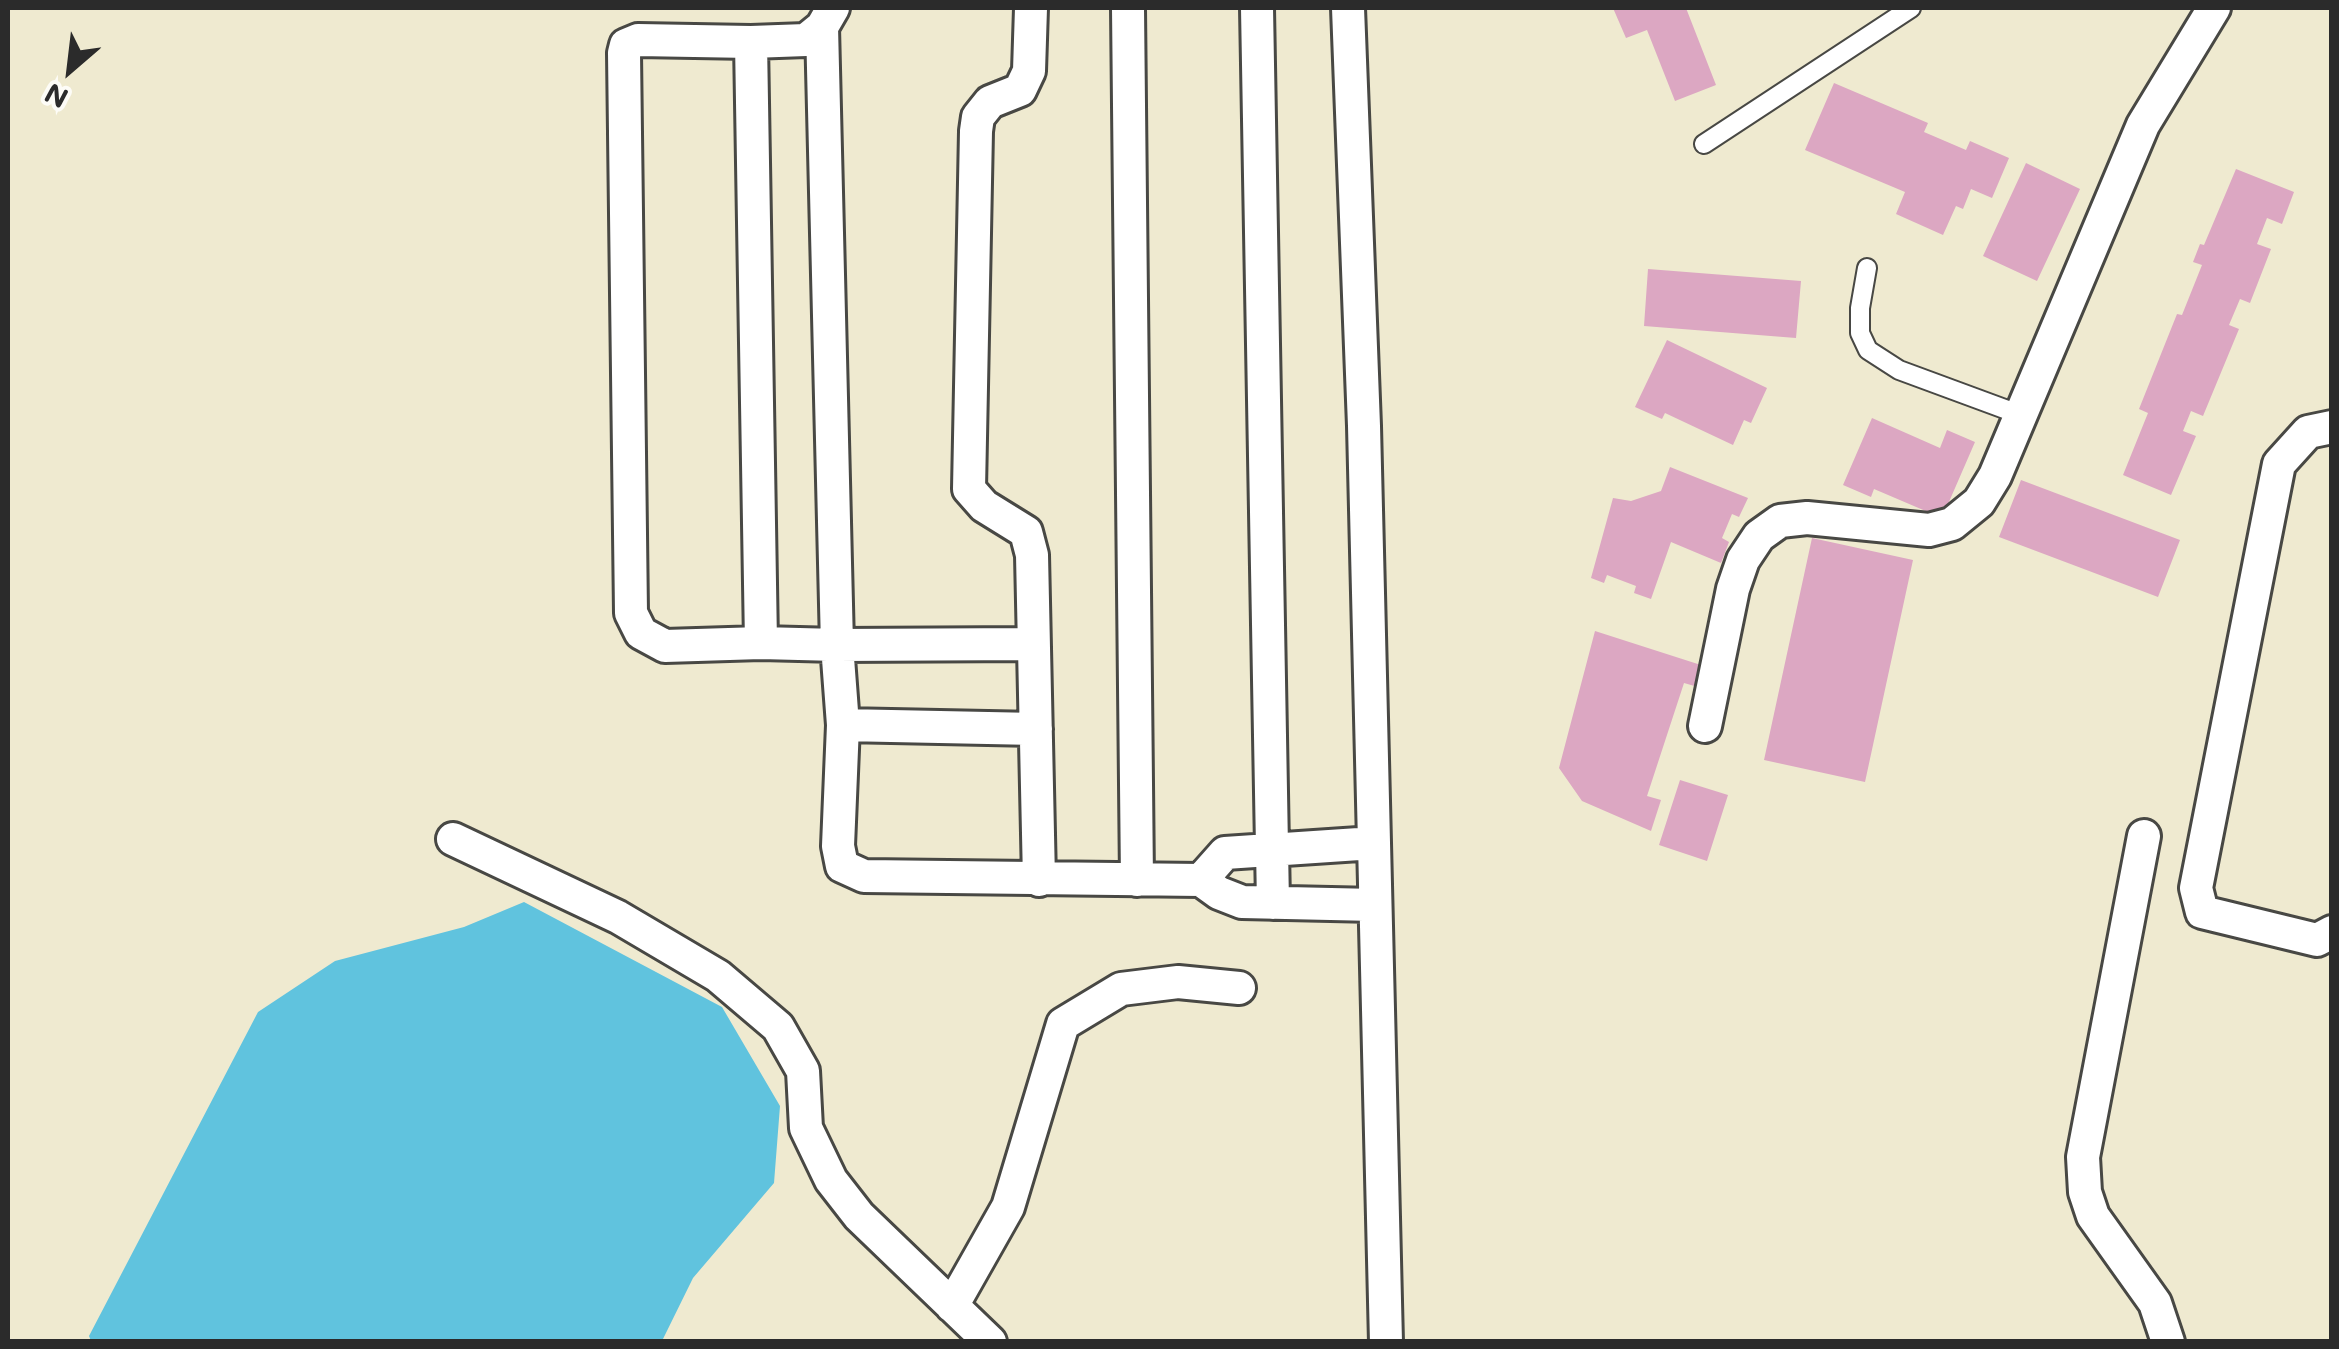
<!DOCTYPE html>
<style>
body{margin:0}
#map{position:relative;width:2339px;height:1349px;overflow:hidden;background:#efead0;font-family:Mali,sans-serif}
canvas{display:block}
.frame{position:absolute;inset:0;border:10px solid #2b2b2b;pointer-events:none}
.north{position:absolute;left:20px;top:20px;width:100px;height:100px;-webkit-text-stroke:8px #fdfcf7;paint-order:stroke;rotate:208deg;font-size:28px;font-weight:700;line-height:40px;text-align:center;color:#2b2b2b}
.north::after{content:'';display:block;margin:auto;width:35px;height:45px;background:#2b2b2b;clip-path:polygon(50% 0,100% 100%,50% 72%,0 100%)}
</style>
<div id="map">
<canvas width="2339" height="1349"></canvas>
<div class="frame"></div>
<div class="north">N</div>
</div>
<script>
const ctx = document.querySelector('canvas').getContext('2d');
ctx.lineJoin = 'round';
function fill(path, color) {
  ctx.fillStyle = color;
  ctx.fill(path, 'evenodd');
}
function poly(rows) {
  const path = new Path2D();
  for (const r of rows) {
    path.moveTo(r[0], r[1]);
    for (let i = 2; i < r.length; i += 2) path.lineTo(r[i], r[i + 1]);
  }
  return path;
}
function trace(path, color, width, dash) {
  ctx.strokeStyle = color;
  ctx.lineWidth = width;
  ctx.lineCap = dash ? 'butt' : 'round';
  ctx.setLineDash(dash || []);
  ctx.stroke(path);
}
const water = poly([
 [524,902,722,1007,780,1106,774,1183,693,1278,662,1341,91,1341,89,1336,258,1012,335,961,464,927]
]);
const building = poly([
 [1613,8,1686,8,1716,85,1675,101,1647,30,1626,38],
 [1834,83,1928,123,1924,132,1966,150,1970,141,2009,158,1992,198,1971,189,1963,209,1956,206,1943,235,1896,214,1905,192,1805,150],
 [2026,163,2080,189,2037,281,1983,256],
 [2236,169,2294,192,2282,224,2267,218,2257,244,2271,249,2250,303,2240,299,2229,325,2239,329,2203,416,2191,411,2183,431,2196,436,2171,495,2123,475,2148,413,2139,409,2177,314,2182,315,2202,265,2193,262,2200,244,2204,245],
 [1648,269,1801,281,1796,338,1644,326],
 [1667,340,1767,388,1751,423,1744,420,1733,445,1665,413,1662,419,1635,407],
 [1872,418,1940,448,1947,430,1975,442,1942,518,1874,489,1871,497,1843,485],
 [1670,467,1748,498,1739,517,1732,514,1722,538,1729,542,1721,563,1671,542,1651,599,1634,593,1636,586,1607,575,1604,583,1591,578,1613,498,1631,501,1661,491],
 [2021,480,2180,540,2158,597,1999,537],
 [1812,538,1913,560,1865,782,1764,760],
 [1595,631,1704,666,1698,687,1684,683,1647,796,1661,800,1651,831,1582,801,1559,768],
 [1680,780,1728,795,1707,861,1659,845]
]);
const service = poly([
 [1704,144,1911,8],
 [1867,268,1860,308,1860,333,1868,350,1899,370,2021,415]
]);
const minor = poly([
 [833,8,822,27,806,40,751,42,761,643,837,645,843,725,838,846,842,866,864,876,1201,880,1219,893,1242,902,1375,905],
 [1031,8,1029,71,1020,90,990,102,978,117,976,131,969,489,984,506,1026,532,1032,555,1039,880],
 [1128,8,1137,880],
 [1257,8,1273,903],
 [1348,8,1364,426,1386,1342],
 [822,27,837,645,1033,644],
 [751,42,638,40,626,45,624,53,631,613,641,633,665,646,761,643],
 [2332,427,2308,432,2279,464,2196,888,2202,912,2317,940,2332,932],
 [843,725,1036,729],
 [1705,726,1733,589,1743,560,1759,536,1780,521,1807,518,1929,530,1952,524,1979,502,1995,476,2143,125,2214,8],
 [2144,836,2083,1157,2085,1192,2093,1216,2155,1303,2168,1342],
 [453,839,618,917,718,976,778,1027,803,1071,806,1128,831,1180,859,1216,990,1342],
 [1201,880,1225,853,1374,843],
 [952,1306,1008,1207,1063,1024,1121,989,1178,982,1239,988]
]);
fill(water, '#60c3de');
fill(building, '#dca7c2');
trace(service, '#484844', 22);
trace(minor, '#484844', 38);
trace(service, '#fff', 18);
trace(minor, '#fff', 32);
</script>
